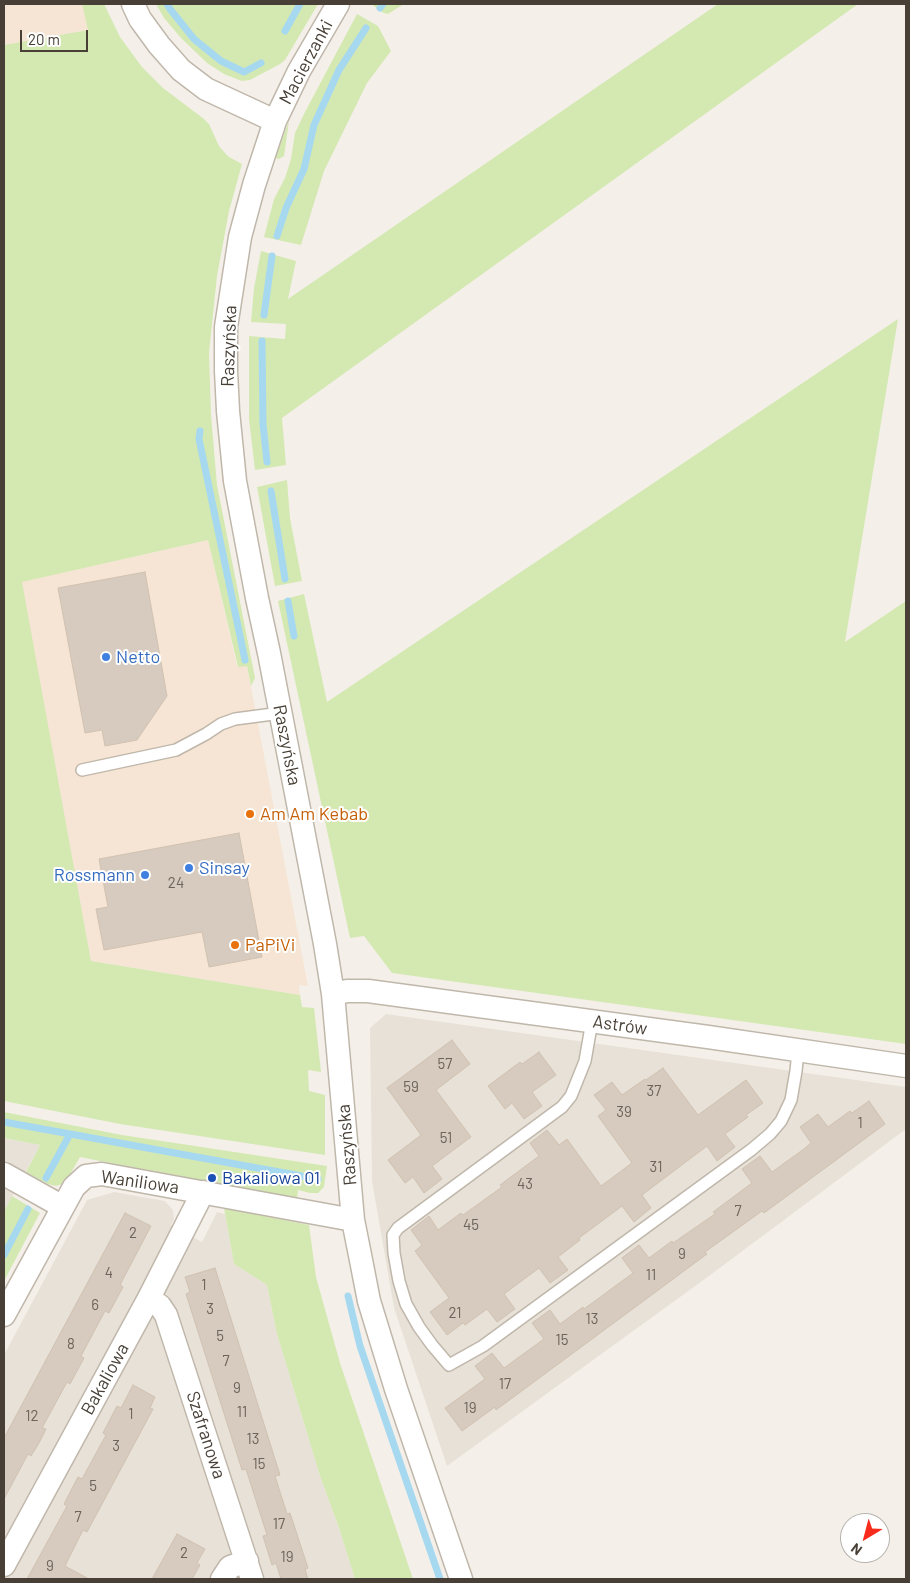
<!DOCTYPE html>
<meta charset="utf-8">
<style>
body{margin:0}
#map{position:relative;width:910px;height:1583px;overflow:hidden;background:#f4f0e9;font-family:Barlow,sans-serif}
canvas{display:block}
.frame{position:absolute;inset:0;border:5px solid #484037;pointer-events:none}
.north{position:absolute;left:840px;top:1513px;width:50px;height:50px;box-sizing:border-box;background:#fff;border:1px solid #b6b3af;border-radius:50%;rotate:217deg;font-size:14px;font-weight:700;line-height:20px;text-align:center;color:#484037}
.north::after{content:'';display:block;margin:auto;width:18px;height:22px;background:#f82c1c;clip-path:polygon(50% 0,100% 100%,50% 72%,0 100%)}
.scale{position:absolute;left:20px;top:30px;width:68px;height:22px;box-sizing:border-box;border:2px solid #484037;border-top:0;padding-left:6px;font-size:15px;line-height:18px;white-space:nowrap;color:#484037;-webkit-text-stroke:4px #fff;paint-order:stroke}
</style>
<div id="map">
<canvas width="910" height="1583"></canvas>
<div class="frame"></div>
<div class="north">N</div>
<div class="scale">20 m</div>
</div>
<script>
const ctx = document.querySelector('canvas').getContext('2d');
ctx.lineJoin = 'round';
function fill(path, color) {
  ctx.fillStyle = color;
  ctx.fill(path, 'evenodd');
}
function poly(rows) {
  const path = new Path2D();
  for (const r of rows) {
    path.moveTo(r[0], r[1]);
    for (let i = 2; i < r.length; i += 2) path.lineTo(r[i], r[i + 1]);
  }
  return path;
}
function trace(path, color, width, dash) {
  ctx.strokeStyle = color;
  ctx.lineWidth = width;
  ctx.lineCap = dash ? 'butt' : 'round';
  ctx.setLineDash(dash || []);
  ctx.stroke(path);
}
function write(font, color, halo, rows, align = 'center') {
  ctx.font = font + ' Barlow,sans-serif';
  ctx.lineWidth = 4;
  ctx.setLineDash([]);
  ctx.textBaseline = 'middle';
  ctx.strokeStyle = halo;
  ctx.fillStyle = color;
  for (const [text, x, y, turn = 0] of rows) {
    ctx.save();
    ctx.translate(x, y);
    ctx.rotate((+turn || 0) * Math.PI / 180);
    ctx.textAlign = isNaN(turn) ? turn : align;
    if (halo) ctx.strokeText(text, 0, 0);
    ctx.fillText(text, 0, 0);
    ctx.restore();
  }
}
const residential = poly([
 [386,1014,906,1087,906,1129,709,1276,447,1466,394,1308,372,1181,370,1028],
 [4,1138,40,1145,4,1212],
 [114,1192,165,1201,173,1210,174,1219,171,1225,202,1242,217,1212,225,1214,234,1264,267,1285,277,1334,320,1476,339,1528,355,1579,4,1579,4,1355,87,1200]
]);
const commercial = poly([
 [4,4,82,4,89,30,4,45],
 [208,540,237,666,247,666,308,986,299,985,300,995,91,961,21,582]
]);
const green = poly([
 [82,4,104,4,120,37,142,67,163,88,204,119,209,124,219,146,224,152,229,157,242,164,229,211,217,276,209,353,211,415,217,485,255,678,251,686,247,666,238,667,208,540,22,582,91,961,300,995,302,1007,314,1008,321,1072,308,1070,309,1091,325,1095,325,1155,120,1124,4,1101,4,45,88,30],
 [156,4,318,4,285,60,280,64,250,80,242,81,224,74,207,63,181,38,164,18],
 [371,4,404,4,388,14,384,13],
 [718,4,858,4,282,418,286,465,255,470,249,419,249,336,285,339,286,324,251,322,254,288,261,251,296,261,288,299],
 [357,14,378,26,391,51,367,83,324,171,301,245,264,237,274,199,285,178,291,159,295,133,305,112],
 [289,121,284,156,279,159,275,158],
 [898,319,845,642,906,601,906,1044,392,973,364,936,350,938,278,601,304,594,327,702],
 [287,480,290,518,302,581,275,586,257,487],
 [4,1112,122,1135,327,1166,324,1187,318,1193,310,1193,298,1190,297,1200,80,1157,65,1183,56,1186,48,1184,26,1172,40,1145,4,1138],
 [12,1196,40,1213,4,1281,4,1212],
 [224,1208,309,1225,316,1277,340,1363,413,1579,355,1579,339,1528,320,1476,277,1334,267,1285,234,1264]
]);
const stream = poly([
 [167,4,170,9,194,39,221,61,244,72,261,63],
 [380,8,383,4],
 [285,31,300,4],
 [277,236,286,208,304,169,314,125,339,70,366,28],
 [264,315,272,256],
 [262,341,263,424,267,462],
 [200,431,199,439,245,660],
 [271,491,285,579],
 [288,601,294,636],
 [4,1122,318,1179],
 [46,1178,70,1134],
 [4,1255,28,1209],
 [348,1296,360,1346,440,1579]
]);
const building = poly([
 [145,572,167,696,137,740,105,746,102,730,85,733,58,588,145,572],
 [239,833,262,957,209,967,202,932,104,950,96,909,108,907,99,859,239,833],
 [452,1040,470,1064,436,1090,471,1137,432,1166,442,1179,424,1193,413,1177,405,1183,388,1160,421,1135,387,1088,452,1040],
 [539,1052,556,1075,532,1092,542,1106,524,1119,512,1103,505,1109,488,1086,520,1062,522,1064,539,1052],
 [663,1068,698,1115,746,1080,763,1103,746,1115,748,1117,725,1134,735,1147,717,1161,707,1146,642,1195,651,1208,634,1222,622,1206,579,1238,580,1240,558,1257,568,1270,550,1283,539,1268,504,1294,515,1309,497,1322,487,1309,465,1325,463,1323,447,1335,430,1312,449,1298,415,1251,422,1245,411,1230,429,1216,438,1230,461,1213,463,1215,502,1187,500,1185,539,1156,530,1143,547,1130,559,1145,567,1139,601,1186,632,1163,598,1116,606,1110,594,1095,612,1082,622,1095,645,1079,646,1080,663,1068],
 [869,1101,885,1124,764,1213,762,1211,705,1252,707,1254,496,1410,495,1407,462,1431,445,1408,485,1379,475,1366,492,1353,504,1368,544,1339,532,1323,550,1310,560,1324,583,1307,584,1309,633,1273,622,1258,639,1245,649,1258,672,1241,673,1243,715,1214,713,1212,752,1183,742,1169,760,1156,772,1172,804,1149,811,1143,800,1127,818,1114,828,1127,850,1111,852,1113,869,1101],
 [125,1213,151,1226,120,1285,123,1287,109,1313,105,1311,81,1356,84,1358,70,1384,67,1382,42,1428,46,1429,39,1443,31,1456,28,1454,4,1499,4,1438,125,1213],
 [215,1268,280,1475,275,1476,287,1514,290,1513,308,1568,305,1569,308,1579,281,1579,276,1563,272,1565,263,1536,267,1535,259,1510,246,1469,242,1470,186,1294,190,1292,185,1277,215,1268],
 [133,1385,155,1397,150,1408,153,1409,87,1532,83,1530,65,1566,89,1579,27,1579,67,1506,64,1504,78,1477,82,1479,106,1435,103,1433,117,1406,121,1408,133,1385],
 [177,1534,205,1549,197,1563,200,1565,192,1579,152,1579,177,1534]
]);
const lane = poly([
 [82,770,176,750,206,734,221,724,235,719,281,713],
 [592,1021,585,1061,571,1096,562,1107,398,1228,393,1235,394,1253,399,1281,406,1304,419,1327,432,1345,449,1365,483,1346,751,1150,770,1134,781,1121,791,1100,796,1071,798,1051]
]);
const street = poly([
 [133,4,140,19,159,45,181,70,206,89,275,121],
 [338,4,299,71,275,121,254,185,240,237,226,327,226,371,228,411,235,481,257,598,269,653,325,944,333,994,353,1220,360,1255,369,1301,396,1389,461,1579],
 [333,994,347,991,368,991,708,1037,906,1066],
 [4,1174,63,1207],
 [149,1298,160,1306,166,1315,252,1579],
 [4,1315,74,1187,86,1176,102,1174,353,1220],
 [4,1565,149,1298,203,1192],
 [222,1579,230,1567,247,1561]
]);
const markers = [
 [106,657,5,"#3f7fe0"],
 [250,814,5,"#e8710a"],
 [189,868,5,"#3f7fe0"],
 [145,875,5,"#3f7fe0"],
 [235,945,5,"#e8710a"],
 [212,1178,5,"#1a4fb4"]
];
const numberNames = [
 ["24",176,883],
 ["57",445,1064],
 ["59",411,1087],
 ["37",654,1091],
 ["39",624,1112],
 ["1",860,1123],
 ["51",446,1138],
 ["31",656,1167],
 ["43",525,1184],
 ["7",738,1211],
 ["45",471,1225],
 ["2",133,1233],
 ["9",682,1254],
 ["4",109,1273],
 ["11",651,1275],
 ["1",204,1285],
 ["6",95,1305],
 ["3",210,1309],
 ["21",455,1313],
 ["13",592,1319],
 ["5",220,1336],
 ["15",562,1340],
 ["8",71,1344],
 ["7",226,1361],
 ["17",505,1384],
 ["9",237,1388],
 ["19",470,1408],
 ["11",242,1412],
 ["1",131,1414],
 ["12",32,1416],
 ["13",253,1439],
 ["3",116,1446],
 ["15",259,1464],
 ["5",93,1486],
 ["7",78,1517],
 ["17",279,1524],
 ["2",184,1553],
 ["19",287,1557],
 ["9",50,1566]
];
const streetNames = [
 ["Macierzanki",306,62,-62],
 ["Raszyńska",229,346,-88],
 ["Raszyńska",287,745,79],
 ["Astrów",620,1025,8],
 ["Raszyńska",347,1145,-95],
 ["Waniliowa",140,1182,8],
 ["Bakaliowa",105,1379,-61],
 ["Szafranowa",206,1435,72]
];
const shopNames = [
 ["Netto",116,657],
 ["Sinsay",199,868],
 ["Rossmann",135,875,"right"]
];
const foodNames = [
 ["Am Am Kebab",260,814],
 ["PaPiVi",245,945]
];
const transitNames = [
 ["Bakaliowa 01",222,1178]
];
fill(residential, '#e8e1d7');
fill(commercial, '#f6e5d4');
fill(green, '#d4e8b2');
trace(stream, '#a6d8f0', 7);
fill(building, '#d6cbbe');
trace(building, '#d1c2b1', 1);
trace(lane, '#c0b7ab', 14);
trace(street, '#c0b7ab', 25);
trace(lane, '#fff', 11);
trace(street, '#fff', 22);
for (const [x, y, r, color] of markers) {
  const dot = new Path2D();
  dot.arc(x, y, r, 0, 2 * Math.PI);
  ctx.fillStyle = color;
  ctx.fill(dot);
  trace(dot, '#fff', 2);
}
write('15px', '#6c6359', null, numberNames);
write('18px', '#484037', '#fff', streetNames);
write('18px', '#366cbe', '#fff', shopNames, 'left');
write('18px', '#c56008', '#fff', foodNames, 'left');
write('18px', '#164399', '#fff', transitNames, 'left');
</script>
